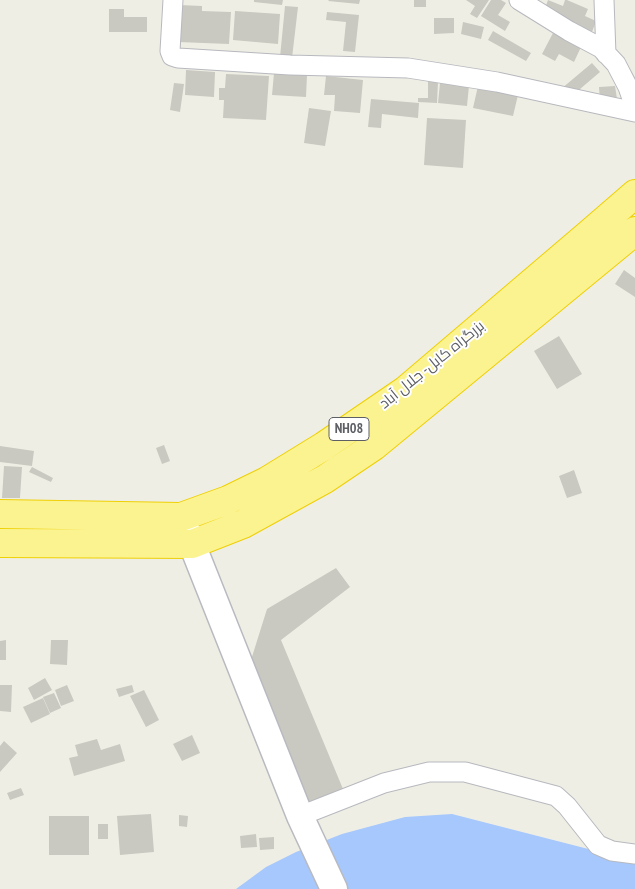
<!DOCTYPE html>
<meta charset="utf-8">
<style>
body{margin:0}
canvas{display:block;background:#efeee5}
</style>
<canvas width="635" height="889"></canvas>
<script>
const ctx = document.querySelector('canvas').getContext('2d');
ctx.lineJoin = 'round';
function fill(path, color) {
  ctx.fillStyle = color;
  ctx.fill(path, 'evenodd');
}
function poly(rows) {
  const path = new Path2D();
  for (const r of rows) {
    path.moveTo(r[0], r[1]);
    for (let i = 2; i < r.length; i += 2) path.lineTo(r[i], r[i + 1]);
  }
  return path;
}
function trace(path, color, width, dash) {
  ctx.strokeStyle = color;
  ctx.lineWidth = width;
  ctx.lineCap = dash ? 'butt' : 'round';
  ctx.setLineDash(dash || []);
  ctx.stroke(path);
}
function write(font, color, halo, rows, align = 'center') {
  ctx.font = font + ' "PT Sans Narrow",Cairo,sans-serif';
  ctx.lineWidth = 4;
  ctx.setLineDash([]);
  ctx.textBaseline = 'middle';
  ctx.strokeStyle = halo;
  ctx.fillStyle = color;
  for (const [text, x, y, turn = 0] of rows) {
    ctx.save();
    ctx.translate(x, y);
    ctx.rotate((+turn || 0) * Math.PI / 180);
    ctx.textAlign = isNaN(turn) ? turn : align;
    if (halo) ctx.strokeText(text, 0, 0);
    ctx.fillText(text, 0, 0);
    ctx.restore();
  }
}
const water = poly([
 [452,814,635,861,635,889,236,889,266,867,296,852,342,834,405,817]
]);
const building = poly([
 [254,0,283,0,282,5,254,2],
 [329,0,360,0,359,4,328,1],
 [414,0,426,0,426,7,414,7],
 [466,0,489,0,477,18,470,14,475,6],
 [491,0,501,0,506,3,498,15,510,22,505,31,481,16],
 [548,0,563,6,565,0,567,0,588,9,585,16,596,21,592,32,544,11],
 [180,5,202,6,202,11,231,12,229,44,178,42],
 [285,6,298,7,292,58,280,57],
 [109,9,124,9,124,17,147,17,147,32,109,32],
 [235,11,280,14,278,44,233,40],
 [327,12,359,15,355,52,343,51,346,22,326,20],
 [434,18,454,18,454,33,434,34],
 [463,22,484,27,481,39,461,34],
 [493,31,531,53,526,61,488,40],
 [553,33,581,47,574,62,559,54,555,61,542,54],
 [592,63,600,72,573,95,561,89],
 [186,70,215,72,214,97,185,95],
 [274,73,307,75,306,97,272,95],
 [226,74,269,76,266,120,223,118,224,100,219,100,219,88,225,88],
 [326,76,363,80,360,113,334,111,335,95,324,95],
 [428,81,438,82,437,103,418,102,418,98,428,98],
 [174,83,184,84,180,112,170,110],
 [440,83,469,86,467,106,438,103],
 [478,86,518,95,513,116,473,108],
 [615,86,618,105,600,101,599,87],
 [371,99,419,103,418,118,382,114,381,128,368,127],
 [309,108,331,111,325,146,304,143],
 [427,118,466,120,463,168,424,165],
 [624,270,635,278,635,297,615,284],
 [559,336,582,374,557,389,534,351],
 [164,445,170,461,162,464,156,448],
 [0,446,34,451,32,466,0,462],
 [4,466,22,467,20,498,2,498],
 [32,467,53,478,51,482,29,472],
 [574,470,582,493,567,498,559,476],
 [336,568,350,587,281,640,343,789,309,803,251,660,267,609],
 [6,640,6,660,0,660,0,641],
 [51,640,68,640,67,665,50,664],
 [45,678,52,690,34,700,28,688],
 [0,685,12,685,11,712,0,711],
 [67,685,74,701,61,706,55,690],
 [132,685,134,692,119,697,116,689],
 [144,690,159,720,146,727,130,696],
 [54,693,61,708,50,713,43,697],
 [43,698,50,714,31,723,23,707],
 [192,735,200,753,182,761,173,744],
 [97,739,101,750,120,744,125,761,74,776,69,758,78,756,75,745],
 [4,741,17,753,0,772,0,746],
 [21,788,24,795,10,800,7,793],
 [151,814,154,852,120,855,117,816],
 [179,815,188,816,187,827,179,826],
 [49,816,89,816,89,855,49,855],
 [98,824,108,824,108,839,98,839],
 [256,834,257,847,241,848,240,836],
 [274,837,274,849,260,850,259,838]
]);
const street = poly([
 [173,0,170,51,172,56,178,58,290,65,408,68,497,82,635,112],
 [519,0,569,31,601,48,616,64,628,87,635,107],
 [604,0,606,54],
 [300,816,384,783,429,772,465,772,556,796,567,806,598,845,612,851,635,854]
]);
const secondary = poly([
 [184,524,300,816,334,889]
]);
const highway = poly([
 [0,514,181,517,228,500,267,481,324,446,406,390,589,234,635,194],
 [0,543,192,544,243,524,325,479,374,446,635,231]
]);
const shields = [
 [349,429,40]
];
const shieldNames = [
 ["NH08",349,429]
];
const streetNames = [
 ["بزرگراه کابل- جلال آباد",432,365,-39]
];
fill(water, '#a6c8fd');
fill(building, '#cac9c1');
trace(street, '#b7b9be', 21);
trace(secondary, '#b8bac0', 29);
trace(highway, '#efd004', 30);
trace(street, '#fff', 19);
trace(secondary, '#fff', 26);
trace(highway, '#fbf390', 28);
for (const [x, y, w] of shields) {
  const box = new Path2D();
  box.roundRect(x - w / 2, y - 11.5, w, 23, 4);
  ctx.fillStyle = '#fff';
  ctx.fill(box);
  trace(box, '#5d5f65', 1);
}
write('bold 14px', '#5d5f65', null, shieldNames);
write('15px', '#5d5f65', '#fff', streetNames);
</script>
